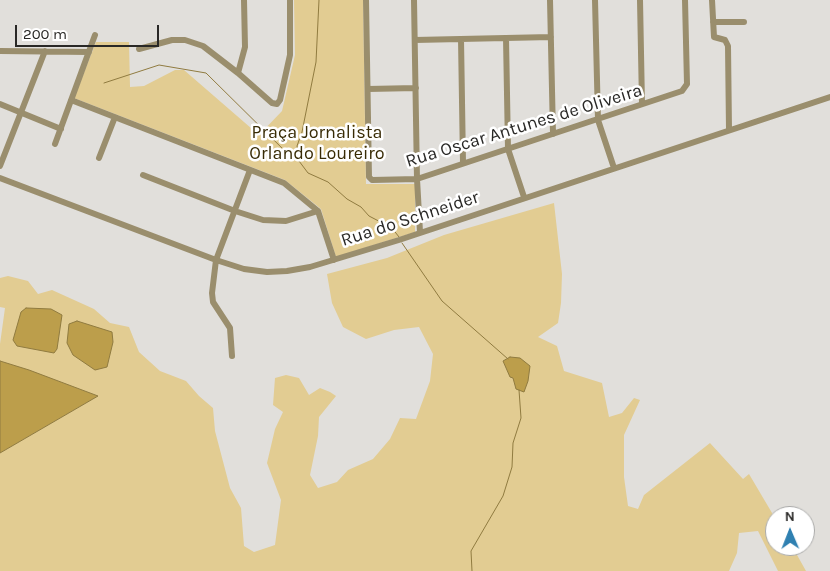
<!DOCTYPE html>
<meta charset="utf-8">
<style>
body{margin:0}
#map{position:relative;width:830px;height:571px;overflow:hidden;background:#e1dfdb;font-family:Karla,sans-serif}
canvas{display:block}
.north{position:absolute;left:765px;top:506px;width:50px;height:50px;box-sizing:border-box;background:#fff;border:1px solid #a9a9a8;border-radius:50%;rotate:359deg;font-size:14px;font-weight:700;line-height:20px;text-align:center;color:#292826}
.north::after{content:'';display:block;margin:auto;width:18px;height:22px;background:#2f80b1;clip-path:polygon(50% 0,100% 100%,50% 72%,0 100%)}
.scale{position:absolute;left:15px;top:25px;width:144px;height:22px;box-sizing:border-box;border:2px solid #292826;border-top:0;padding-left:6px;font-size:15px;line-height:18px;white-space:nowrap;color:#292826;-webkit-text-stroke:4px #fff;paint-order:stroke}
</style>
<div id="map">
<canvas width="830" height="571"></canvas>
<div class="north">N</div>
<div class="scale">200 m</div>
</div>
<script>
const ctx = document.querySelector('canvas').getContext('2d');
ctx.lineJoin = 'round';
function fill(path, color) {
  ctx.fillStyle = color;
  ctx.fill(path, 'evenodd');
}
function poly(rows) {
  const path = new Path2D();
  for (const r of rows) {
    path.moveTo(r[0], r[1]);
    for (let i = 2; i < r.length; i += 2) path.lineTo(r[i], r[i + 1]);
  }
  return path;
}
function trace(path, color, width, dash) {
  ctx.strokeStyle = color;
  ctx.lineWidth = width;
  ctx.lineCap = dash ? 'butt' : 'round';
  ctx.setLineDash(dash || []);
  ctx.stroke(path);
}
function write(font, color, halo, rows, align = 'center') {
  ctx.font = font + ' Karla,sans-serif';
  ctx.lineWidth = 5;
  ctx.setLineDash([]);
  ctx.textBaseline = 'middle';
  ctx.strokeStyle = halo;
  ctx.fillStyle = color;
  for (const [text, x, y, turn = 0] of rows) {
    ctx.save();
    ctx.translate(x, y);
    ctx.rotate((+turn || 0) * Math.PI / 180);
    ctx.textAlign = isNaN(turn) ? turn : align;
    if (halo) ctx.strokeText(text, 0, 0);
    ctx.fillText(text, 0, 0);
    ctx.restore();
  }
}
const green = poly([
 [294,0,363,0,366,184,415,184,415,232,336,257,321,209,285,180,74,98,96,42,129,42,130,87,144,86,175,70,184,70,259,135,282,111,295,55],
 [554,203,562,274,561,303,558,323,538,337,557,346,564,371,602,383,609,417,622,413,634,398,640,400,624,435,624,477,628,506,638,509,644,495,710,443,743,479,749,474,775,518,775,546,792,546,806,571,778,571,758,531,739,533,737,553,729,571,0,571,0,453,98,396,0,361,0,344,5,308,0,307,0,278,8,276,28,281,38,294,52,290,94,309,110,323,129,327,139,352,160,371,186,381,199,396,213,408,215,431,230,488,241,508,244,546,254,552,275,545,281,500,267,463,275,429,283,412,273,405,275,378,286,375,299,378,309,395,320,388,330,392,336,396,319,417,318,436,310,475,318,488,337,482,348,470,373,459,390,439,400,418,416,419,430,381,433,354,419,327,394,330,366,339,343,327,332,303,327,274,387,258,444,235]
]);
const water = poly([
 [26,308,51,309,62,315,57,349,54,353,17,346,13,340,21,312,26,308],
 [77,321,112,332,113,342,107,367,95,370,73,355,67,343,69,324,77,321],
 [510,357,520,358,530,366,528,381,524,392,516,389,513,378,510,377,503,361,510,357],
 [0,361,29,370,98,396,0,453,0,361]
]);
const stream = poly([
 [319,0,316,62,302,132,297,146,299,161,308,173,328,182,347,199,361,207,369,216,392,228,399,237],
 [104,83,159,65,206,73,290,156,299,161],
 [402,243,442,301,508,359],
 [472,571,471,551,503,496,512,467,513,443,521,418,519,390]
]);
const minor = poly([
 [366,0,369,177,372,180,417,179,682,91,687,84,685,0],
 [414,0,417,179,420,232],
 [550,0,553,134],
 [595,0,598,120,614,168],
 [640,0,642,104],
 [712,0,714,37,725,40,728,46,729,130],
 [713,22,744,22],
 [506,38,508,149,524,197],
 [461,39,463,163],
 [415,40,551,37],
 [139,49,172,40,185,40,203,46,238,73,272,103,277,104,280,100,290,55,290,0],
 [0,51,89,52],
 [238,73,245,47,244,0],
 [368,89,416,88],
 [71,100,284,183,318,211,334,260],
 [0,104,61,129],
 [55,144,95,35],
 [99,158,115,117],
 [0,166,45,51],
 [143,175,235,211,263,220,286,221,318,211],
 [0,178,216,260,244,269,267,272,287,271,310,267,399,240,830,97],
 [232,356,230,328,213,302,212,293,216,260,250,170]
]);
const streetNames = [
 ["Rua Oscar Antunes de Oliveira",524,126,-17],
 ["Rua do Schneider",410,219,-18]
];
const parkNames = [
 ["Praça Jornalista",317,133],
 ["Orlando Loureiro",317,154]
];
fill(green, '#e2cc92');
fill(water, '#bc9e4b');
trace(water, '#907b40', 1);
trace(stream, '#907b40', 1);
trace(minor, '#9a8e6d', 6);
write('18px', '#292826', '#fff', streetNames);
write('18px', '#382b05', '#fff', parkNames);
</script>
